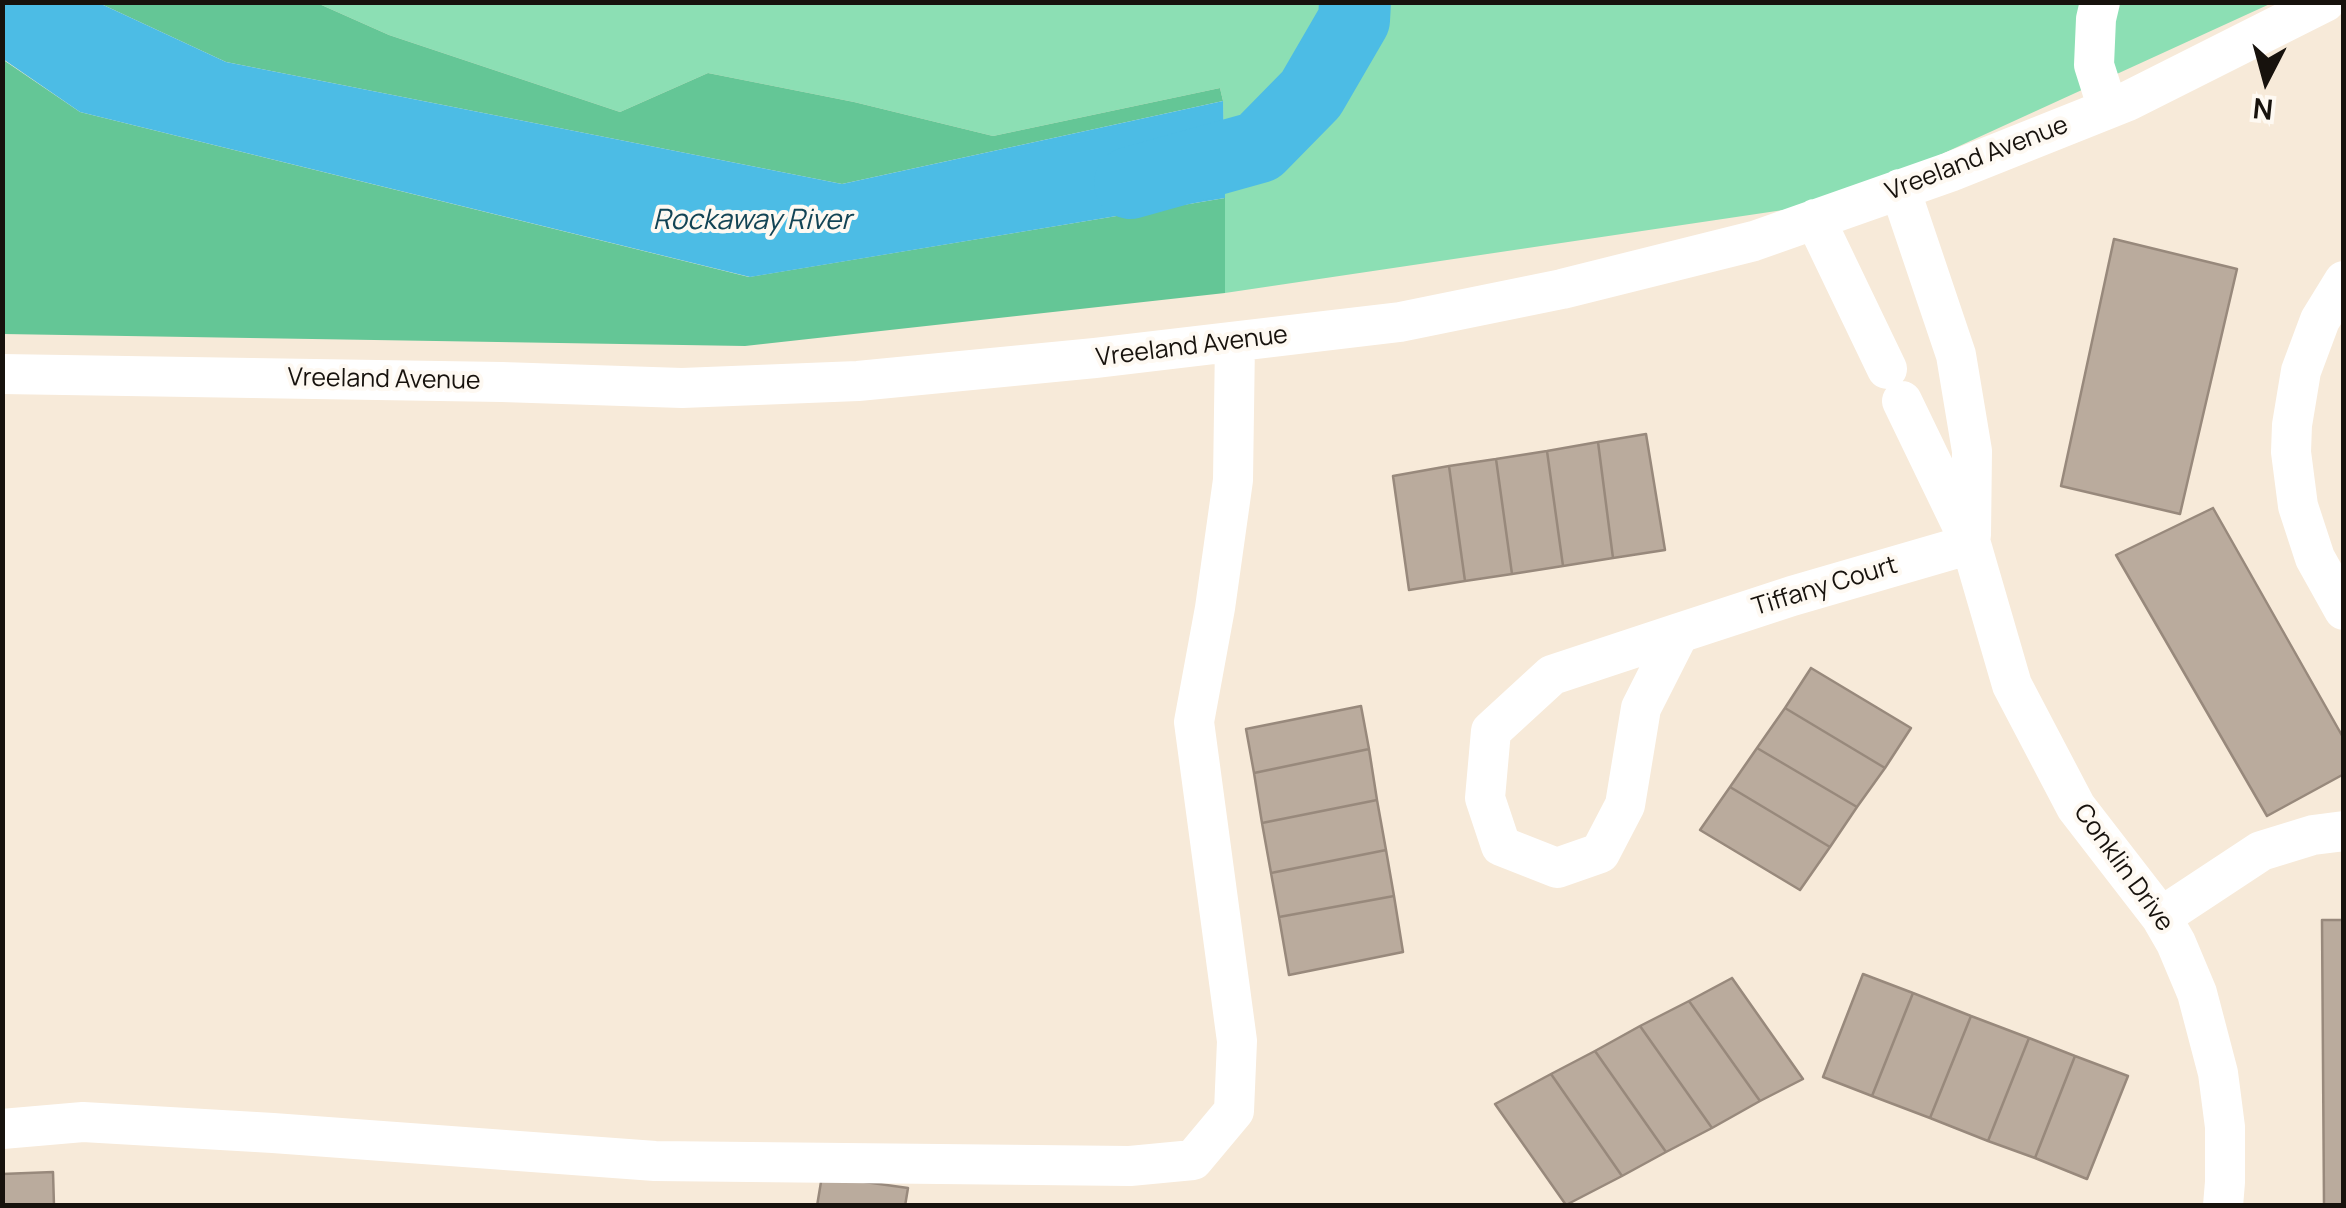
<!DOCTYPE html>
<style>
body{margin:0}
#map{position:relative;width:2346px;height:1208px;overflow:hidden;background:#f7ead9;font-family:Manrope,sans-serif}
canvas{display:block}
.frame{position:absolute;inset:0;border:5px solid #17120d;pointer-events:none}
.north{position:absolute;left:2216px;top:30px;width:100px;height:100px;-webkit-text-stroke:8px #fef9f2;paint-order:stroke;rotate:186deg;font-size:28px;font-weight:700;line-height:40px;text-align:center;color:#17120d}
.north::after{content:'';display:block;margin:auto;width:35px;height:45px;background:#17120d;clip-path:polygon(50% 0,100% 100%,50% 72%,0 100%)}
</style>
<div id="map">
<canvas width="2346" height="1208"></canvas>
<div class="frame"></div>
<div class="north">N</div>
</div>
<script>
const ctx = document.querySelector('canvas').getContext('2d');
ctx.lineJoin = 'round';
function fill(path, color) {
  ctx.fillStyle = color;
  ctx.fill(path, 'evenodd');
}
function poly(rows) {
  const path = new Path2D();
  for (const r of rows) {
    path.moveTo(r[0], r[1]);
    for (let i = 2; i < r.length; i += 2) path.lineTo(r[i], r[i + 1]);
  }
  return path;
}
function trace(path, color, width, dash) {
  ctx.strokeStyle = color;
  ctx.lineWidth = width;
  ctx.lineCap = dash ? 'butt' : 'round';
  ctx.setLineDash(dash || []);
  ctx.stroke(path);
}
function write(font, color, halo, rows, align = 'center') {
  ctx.font = font + ' Manrope,sans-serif';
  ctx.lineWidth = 8;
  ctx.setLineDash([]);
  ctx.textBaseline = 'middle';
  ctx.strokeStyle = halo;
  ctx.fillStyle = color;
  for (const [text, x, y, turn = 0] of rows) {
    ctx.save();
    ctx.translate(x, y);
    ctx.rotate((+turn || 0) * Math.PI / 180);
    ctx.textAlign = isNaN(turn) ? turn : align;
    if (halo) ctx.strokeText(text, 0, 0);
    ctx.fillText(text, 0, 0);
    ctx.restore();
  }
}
const green = poly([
 [317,3,2272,3,1837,202,1225,293,1223,101,1220,88,993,136,854,102,708,73,620,112,389,35]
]);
const forest = poly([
 [99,3,317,3,389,35,620,112,708,73,854,102,993,136,1220,88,1223,101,842,184,226,62],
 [2,59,80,112,749,277,1225,198,1225,293,745,346,3,334]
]);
const water = poly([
 [3,2,99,3,226,62,842,184,1223,101,1225,198,750,277,80,112,3,59]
]);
const river = poly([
 [1130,183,1259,147,1311,94,1354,20,1355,2]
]);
const building = poly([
 [2114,239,2237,269,2180,514,2061,486,2114,239],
 [1646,434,1665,550,1613,558,1598,442,1646,434],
 [1598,442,1613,558,1563,566,1547,451,1598,442],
 [1547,451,1563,566,1512,574,1496,459,1547,451],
 [1496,459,1512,574,1465,581,1449,466,1496,459],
 [1449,466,1465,581,1409,590,1393,476,1449,466],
 [2213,508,2344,739,2344,774,2267,816,2116,555,2213,508],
 [1811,668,1911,728,1885,768,1785,708,1811,668],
 [1361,706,1369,749,1254,773,1246,729,1361,706],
 [1785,708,1885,768,1857,807,1757,748,1785,708],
 [1757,748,1857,807,1830,847,1730,787,1757,748],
 [1369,749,1377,800,1262,823,1254,773,1369,749],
 [1730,787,1830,847,1800,890,1700,830,1730,787],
 [1377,800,1386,850,1271,873,1262,823,1377,800],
 [1386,850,1394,896,1279,917,1271,873,1386,850],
 [1394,896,1403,952,1289,975,1279,917,1394,896],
 [2322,920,2344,920,2344,1206,2324,1206,2322,920],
 [1863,974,1913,993,1872,1096,1823,1077,1863,974],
 [1732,978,1803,1079,1760,1101,1689,1001,1732,978],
 [1913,993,1971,1016,1930,1118,1872,1096,1913,993],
 [1689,1001,1760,1101,1712,1128,1640,1026,1689,1001],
 [1971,1016,2029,1038,1988,1141,1930,1118,1971,1016],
 [1640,1026,1712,1128,1666,1152,1595,1051,1640,1026],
 [2029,1038,2075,1056,2035,1158,1988,1141,2029,1038],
 [1595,1051,1666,1152,1622,1176,1551,1074,1595,1051],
 [2075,1056,2128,1076,2087,1179,2035,1158,2075,1056],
 [1551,1074,1622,1176,1566,1205,1495,1104,1551,1074],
 [53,1172,54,1206,2,1206,2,1174,53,1172],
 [822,1176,908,1188,905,1206,817,1206,822,1176]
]);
const minor = poly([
 [2100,2,2096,19,2094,65,2108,109],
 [1900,189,1956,355,1972,451,1971,535],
 [1815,219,1887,369],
 [2344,281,2320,320,2301,371,2292,425,2291,452,2298,506,2315,558,2344,610],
 [2,374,502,382,682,388,858,381,1095,358,1400,322,1562,289,1754,241,1950,172,2128,101,2325,2],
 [1902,401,1971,544,2012,685,2076,807,2161,917,2176,943,2197,993,2218,1073,2225,1127,2225,1182,2223,1206],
 [1679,633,1641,708,1625,805,1600,853,1557,868,1501,846,1485,798,1491,731,1552,675,1679,633],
 [1679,633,1792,596,1971,544],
 [2161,917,2261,851,2313,835,2344,831],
 [2,1129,83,1122,273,1133,655,1161,1130,1166,1193,1160,1234,1111,1237,1041,1194,722,1215,608,1233,480,1235,342]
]);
const streetNames = [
 ["Vreeland Avenue",1977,159,-21],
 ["Vreeland Avenue",1192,347,-7],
 ["Vreeland Avenue",384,380,1],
 ["Tiffany Court",1825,587,-17],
 ["Conklin Drive",2123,868,54]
];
const waterNames = [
 ["Rockaway River",752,221]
];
fill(green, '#8cdfb4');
fill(forest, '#64c696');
fill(water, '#4cbce5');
trace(river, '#4cbce5', 72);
fill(building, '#baab9d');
trace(building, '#98897c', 2.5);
trace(minor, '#fff', 40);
write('25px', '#17120d', '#fef9f2', streetNames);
write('italic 28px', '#134455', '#fef9f2', waterNames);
</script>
